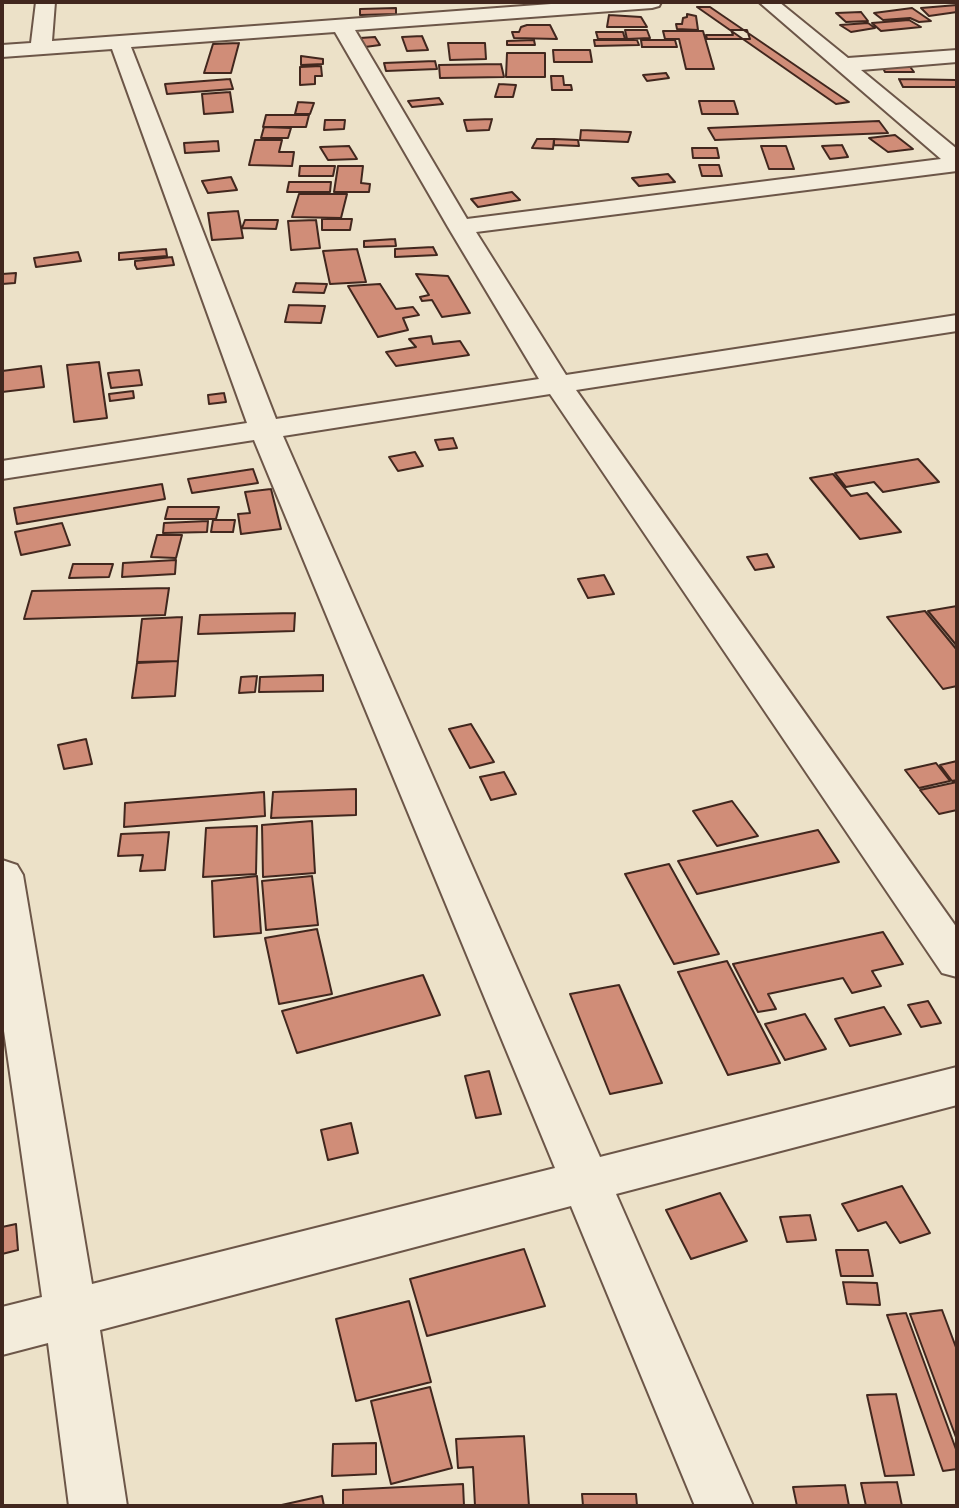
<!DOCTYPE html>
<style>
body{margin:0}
#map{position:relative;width:959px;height:1508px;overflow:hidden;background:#ece1c8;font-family:"Libre Caslon Text",serif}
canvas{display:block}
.frame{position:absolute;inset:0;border:4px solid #41271e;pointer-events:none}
</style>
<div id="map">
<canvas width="959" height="1508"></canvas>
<div class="frame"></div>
</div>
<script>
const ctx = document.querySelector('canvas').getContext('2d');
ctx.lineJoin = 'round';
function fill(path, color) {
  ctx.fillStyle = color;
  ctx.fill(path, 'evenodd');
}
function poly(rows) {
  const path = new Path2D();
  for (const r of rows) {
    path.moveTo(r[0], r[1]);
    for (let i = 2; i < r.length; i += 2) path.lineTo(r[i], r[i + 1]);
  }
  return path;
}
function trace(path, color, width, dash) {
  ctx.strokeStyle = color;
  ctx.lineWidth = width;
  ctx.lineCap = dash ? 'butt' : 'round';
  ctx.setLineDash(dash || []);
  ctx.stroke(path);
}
const building = poly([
 [957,5,957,12,929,16,921,8,957,5],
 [697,7,710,7,849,102,836,104,697,7],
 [396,8,396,14,360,15,360,9,396,8],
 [912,8,931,21,919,22,910,18,883,20,874,13,912,8],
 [861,12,868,21,846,22,836,13,861,12],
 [687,14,696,16,698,30,677,29,676,24,682,24,683,18,687,17,687,14],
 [609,15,641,17,647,27,607,27,609,15],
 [909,20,921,27,881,31,872,23,909,20],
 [868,23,875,28,851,32,840,25,868,23],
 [527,25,550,25,557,39,514,38,512,32,519,32,521,27,527,25],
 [625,30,647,30,650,38,627,39,625,30],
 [731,30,747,30,750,39,707,39,706,35,733,35,731,30],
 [663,31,703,31,714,69,686,69,679,39,665,39,663,31],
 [596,32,623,32,625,39,598,39,596,32],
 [422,36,428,50,407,51,402,37,422,36],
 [375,37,380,45,365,47,360,38,375,37],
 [534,40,535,45,507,45,507,41,534,40],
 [594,40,637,40,639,45,595,46,594,40],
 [641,40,675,40,677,47,642,47,641,40],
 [239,43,231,73,204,73,213,44,239,43],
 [448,43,485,43,486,59,450,60,448,43],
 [553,50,590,50,592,62,554,62,553,50],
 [507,53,545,53,545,77,506,77,507,53],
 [301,56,323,59,323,64,301,65,301,56],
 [435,61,437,69,386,71,384,63,435,61],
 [501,64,504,77,440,78,439,65,501,64],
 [881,64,908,64,914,72,885,72,881,64],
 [321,66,322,76,315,76,315,84,300,85,300,67,321,66],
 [666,73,669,78,647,81,643,75,666,73],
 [551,76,563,76,564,85,571,85,572,90,552,90,551,76],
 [230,79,233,89,167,94,165,84,230,79],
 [899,79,956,80,957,87,903,87,899,79],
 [499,84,516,85,513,97,495,97,499,84],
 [230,92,233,112,204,114,202,94,230,92],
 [439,98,443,104,412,107,408,101,439,98],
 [699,101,734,101,738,114,702,114,699,101],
 [298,102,314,103,310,114,295,114,298,102],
 [266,115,309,115,306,127,263,127,266,115],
 [492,119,489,130,467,131,464,120,492,119],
 [325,120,345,120,344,129,324,130,325,120],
 [879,121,888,133,715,140,708,128,879,121],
 [264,127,291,128,288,138,261,138,264,127],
 [581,130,631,132,628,142,580,140,581,130],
 [895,135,913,149,888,152,869,138,895,135],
 [537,139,554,139,553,149,532,148,537,139],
 [554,139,578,140,579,146,554,145,554,139],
 [255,140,282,140,279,152,294,152,292,166,249,165,255,140],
 [218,141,219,151,185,153,184,143,218,141],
 [842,145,848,157,830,159,822,146,842,145],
 [349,146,357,159,328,160,320,147,349,146],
 [761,146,786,146,794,169,769,169,761,146],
 [692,148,717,148,719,158,693,158,692,148],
 [699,165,719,165,722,176,702,176,699,165],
 [300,166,335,166,333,176,299,176,300,166],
 [338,166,363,166,361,183,370,184,369,192,334,192,338,166],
 [668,174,675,182,639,186,632,178,668,174],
 [231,177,237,190,208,193,202,181,231,177],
 [289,182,331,182,330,192,287,192,289,182],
 [512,192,520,200,478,207,471,199,512,192],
 [299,194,347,194,341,218,292,217,299,194],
 [238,211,243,238,212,240,208,213,238,211],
 [322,219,352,219,350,230,322,230,322,219],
 [245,220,278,220,276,229,242,228,245,220],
 [316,220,320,248,291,250,288,221,316,220],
 [395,239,396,246,364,247,364,241,395,239],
 [433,247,437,255,395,257,395,249,433,247],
 [166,249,167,256,119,260,119,253,166,249],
 [357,249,366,282,330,284,323,251,357,249],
 [78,252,81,261,36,267,34,258,78,252],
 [172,257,174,265,137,269,135,265,135,261,172,257],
 [16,273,15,283,2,284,2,274,16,273],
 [416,274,448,276,470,313,442,317,432,300,422,301,420,297,429,295,416,274],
 [296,283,327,284,324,293,293,292,296,283],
 [380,284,396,309,413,307,419,315,403,318,408,330,378,337,348,286,380,284],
 [289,305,325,306,321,323,285,322,289,305],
 [431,336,433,344,460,341,469,355,396,366,386,352,416,347,409,339,431,336],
 [99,362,107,418,74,422,67,365,99,362],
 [41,366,44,387,2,392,2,371,41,366],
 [139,370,142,385,111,388,108,373,139,370],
 [133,391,134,398,110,401,109,394,133,391],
 [224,393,226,402,209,404,208,395,224,393],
 [453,438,457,448,439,450,435,440,453,438],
 [415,452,423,466,398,471,389,457,415,452],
 [918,459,939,482,883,492,874,482,846,487,835,473,918,459],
 [253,469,258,483,192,493,188,479,253,469],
 [833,474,851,496,867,493,901,532,860,539,810,478,833,474],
 [162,484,165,499,17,524,14,508,162,484],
 [271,489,281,529,241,534,238,514,250,513,245,492,271,489],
 [168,507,219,507,216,519,165,519,168,507],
 [213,520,235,520,233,532,211,532,213,520],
 [208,521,207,532,163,533,164,523,208,521],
 [62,523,70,545,21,555,15,532,62,523],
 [157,535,182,535,176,558,151,557,157,535],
 [767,554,774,567,755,570,747,557,767,554],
 [176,560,175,574,122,577,123,563,176,560],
 [73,564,113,564,109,577,69,578,73,564],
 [604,575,614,594,588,598,578,579,604,575],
 [169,588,165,615,24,619,32,591,169,588],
 [957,606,957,646,928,611,957,606],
 [925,611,957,650,957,686,943,689,887,617,925,611],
 [295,613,294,631,198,634,200,615,295,613],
 [182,617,178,661,137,662,142,619,182,617],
 [178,661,175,696,132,698,137,663,178,661],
 [323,675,323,691,259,692,260,677,323,675],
 [257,676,255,692,239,693,241,677,257,676],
 [471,724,494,762,470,768,449,729,471,724],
 [86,739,92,764,64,769,58,745,86,739],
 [957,761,957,780,952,781,940,765,957,761],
 [936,763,950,781,919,788,905,770,936,763],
 [504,772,516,794,491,800,480,777,504,772],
 [957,782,957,810,939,814,920,790,957,782],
 [356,789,356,815,271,818,273,792,356,789],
 [264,792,265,816,124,827,125,803,264,792],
 [732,801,758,836,717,846,693,811,732,801],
 [312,821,315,873,263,877,262,825,312,821],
 [257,826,256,874,203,877,206,828,257,826],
 [818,830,839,862,697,894,678,861,818,830],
 [169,832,165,870,140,871,143,855,118,856,121,834,169,832],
 [669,864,719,954,674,964,625,874,669,864],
 [257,876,261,933,214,937,212,881,257,876],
 [312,876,318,925,266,930,262,881,312,876],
 [317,929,332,994,279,1004,265,938,317,929],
 [883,932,903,964,872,971,881,986,852,993,843,978,768,994,776,1009,758,1012,733,964,883,932],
 [727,961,780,1063,728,1075,678,972,727,961],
 [423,975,440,1015,297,1053,282,1011,423,975],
 [619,985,662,1083,610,1094,570,994,619,985],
 [928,1001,941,1023,921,1027,908,1005,928,1001],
 [884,1007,901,1034,850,1046,835,1019,884,1007],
 [805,1014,826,1049,785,1060,765,1024,805,1014],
 [489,1071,501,1114,476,1118,465,1076,489,1071],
 [351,1123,358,1153,328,1160,321,1130,351,1123],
 [902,1186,930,1233,900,1243,886,1222,858,1231,842,1204,902,1186],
 [720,1193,747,1241,691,1259,666,1210,720,1193],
 [810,1215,816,1240,787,1242,780,1217,810,1215],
 [16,1224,18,1250,2,1254,2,1227,16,1224],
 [524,1249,545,1306,427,1336,410,1279,524,1249],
 [836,1250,868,1250,873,1276,841,1276,836,1250],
 [843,1282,877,1283,880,1305,847,1304,843,1282],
 [409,1301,431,1382,356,1401,336,1319,409,1301],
 [942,1310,957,1350,957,1440,910,1314,942,1310],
 [906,1313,957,1452,957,1469,943,1471,887,1315,906,1313],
 [430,1387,452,1468,391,1484,371,1401,430,1387],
 [896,1394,914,1475,885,1476,867,1395,896,1394],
 [524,1436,529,1506,475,1506,473,1467,458,1468,456,1439,524,1436],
 [376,1443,376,1474,332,1476,333,1444,376,1443],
 [897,1482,902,1506,866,1506,861,1483,897,1482],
 [463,1484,464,1506,343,1506,343,1490,463,1484],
 [845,1485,849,1506,797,1506,793,1487,845,1485],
 [582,1494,636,1494,637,1506,583,1506,582,1494],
 [322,1496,324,1506,277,1506,322,1496]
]);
const minor = poly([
 [36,2,55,2,52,41,578,2,661,2,659,6,652,8,355,30,467,219,941,159,759,2,779,2,848,58,957,50,957,62,861,70,957,149,957,171,476,232,566,375,957,315,957,331,576,390,957,928,957,977,942,973,550,394,283,436,600,1157,957,1067,957,1105,616,1194,753,1506,695,1506,571,1206,100,1330,127,1506,69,1506,48,1343,2,1355,2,1307,42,1297,2,1017,2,860,17,865,23,875,92,1284,555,1168,254,440,2,479,2,461,247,423,112,49,2,57,2,45,31,43,36,2],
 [335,32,448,227,539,379,276,419,131,47,335,32]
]);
fill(building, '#d08d78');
trace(building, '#41271e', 2);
trace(minor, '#6c5648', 4);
fill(minor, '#f3ecdb');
</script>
